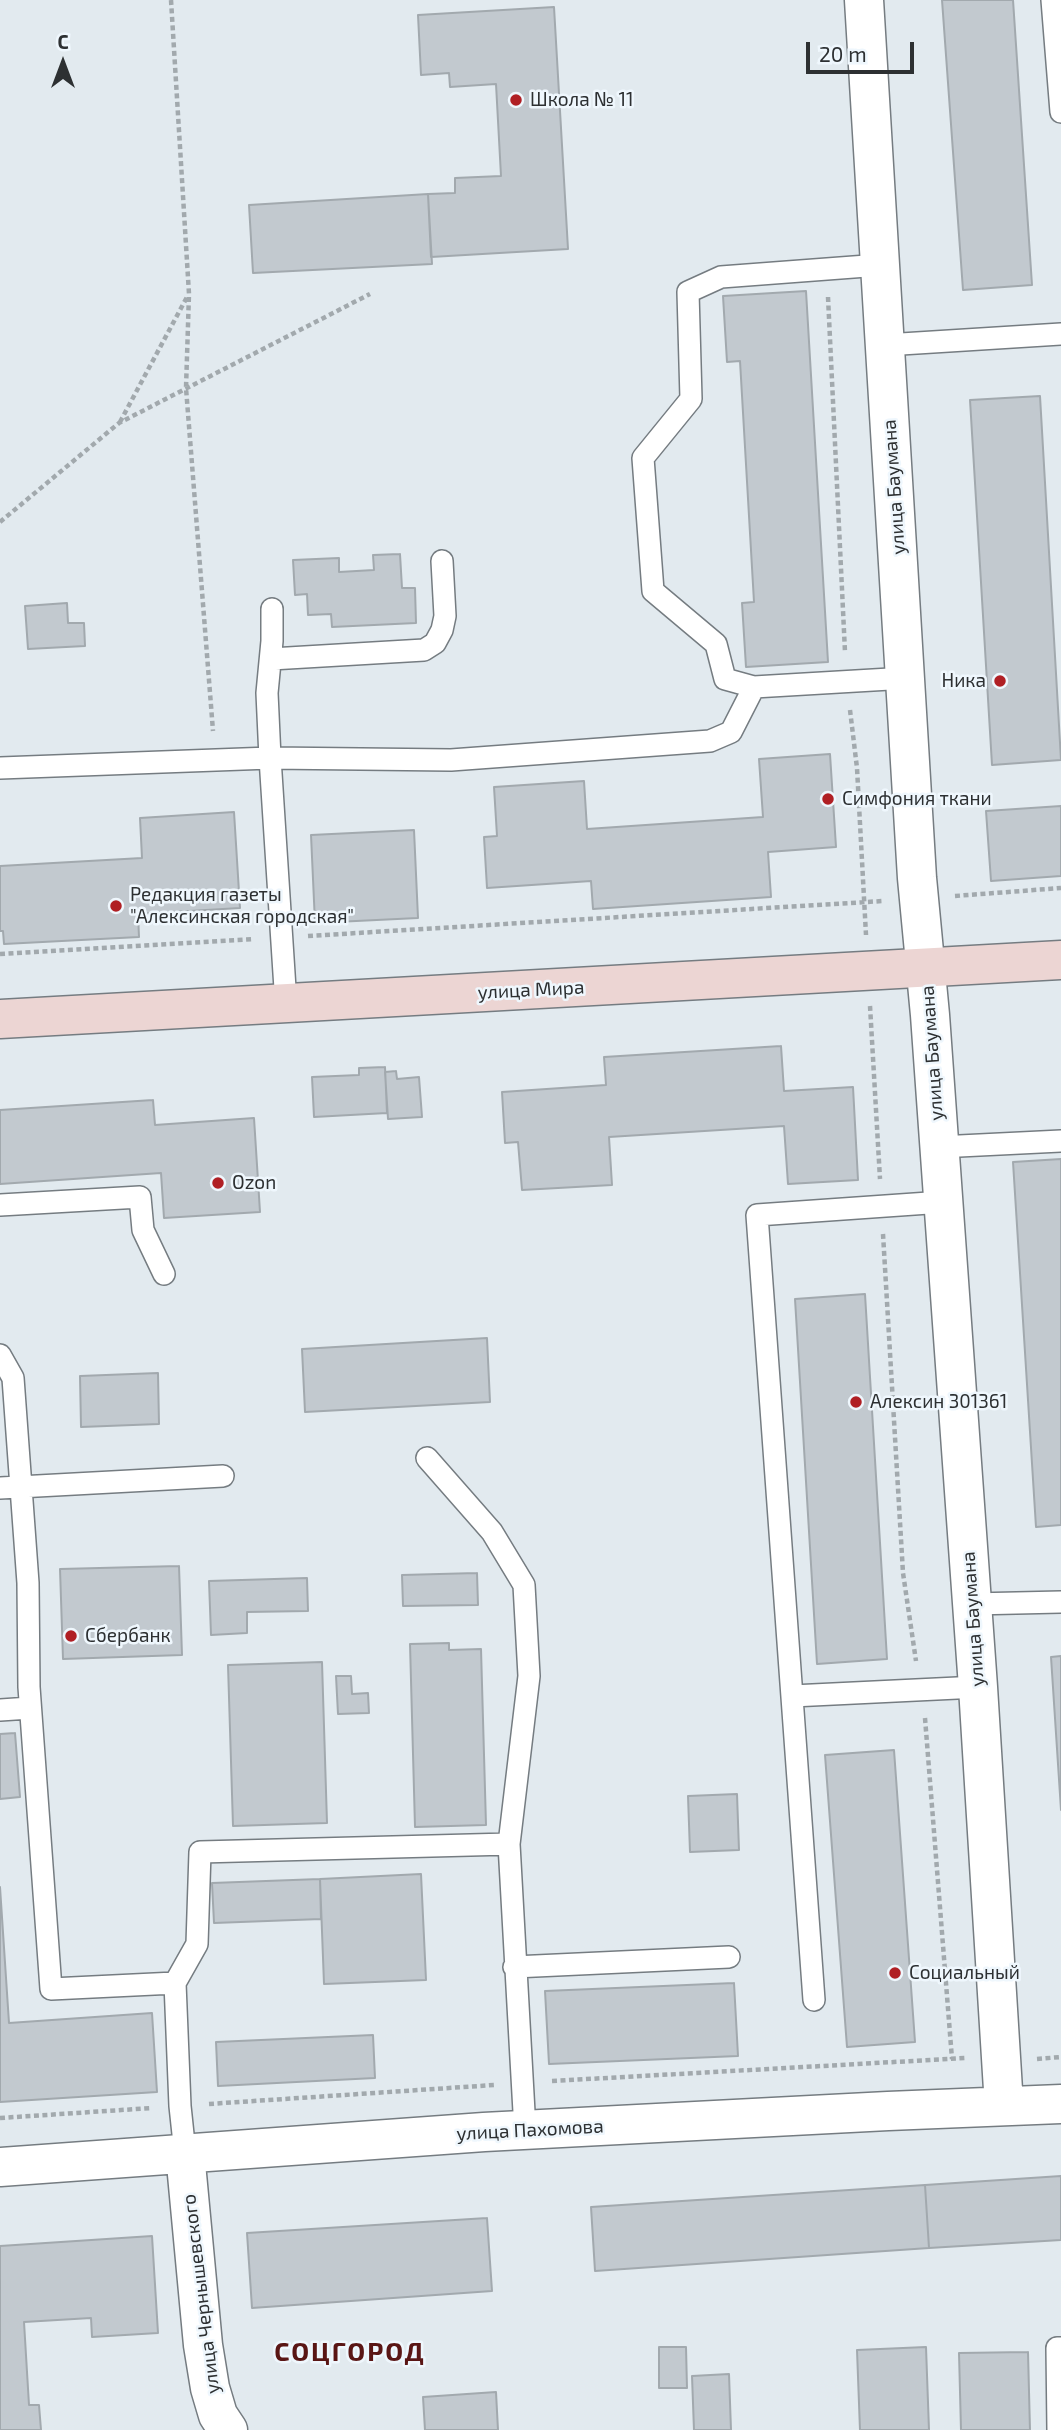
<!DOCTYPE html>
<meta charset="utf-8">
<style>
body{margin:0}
#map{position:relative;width:1061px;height:2430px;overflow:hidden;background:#e2eaef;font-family:"Exo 2",sans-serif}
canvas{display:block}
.north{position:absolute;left:28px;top:28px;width:70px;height:70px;-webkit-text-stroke:5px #eff7fd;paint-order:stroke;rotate:0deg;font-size:19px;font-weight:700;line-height:28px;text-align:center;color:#2d3032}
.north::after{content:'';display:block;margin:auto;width:24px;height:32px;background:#2d3032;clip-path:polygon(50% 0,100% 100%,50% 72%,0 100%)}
.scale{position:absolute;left:806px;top:42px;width:108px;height:32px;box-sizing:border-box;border:4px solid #2d3032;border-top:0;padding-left:9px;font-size:21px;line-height:24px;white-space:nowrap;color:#2d3032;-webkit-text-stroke:5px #eff7fd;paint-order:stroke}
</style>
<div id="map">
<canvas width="1061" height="2430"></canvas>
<div class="north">С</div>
<div class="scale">20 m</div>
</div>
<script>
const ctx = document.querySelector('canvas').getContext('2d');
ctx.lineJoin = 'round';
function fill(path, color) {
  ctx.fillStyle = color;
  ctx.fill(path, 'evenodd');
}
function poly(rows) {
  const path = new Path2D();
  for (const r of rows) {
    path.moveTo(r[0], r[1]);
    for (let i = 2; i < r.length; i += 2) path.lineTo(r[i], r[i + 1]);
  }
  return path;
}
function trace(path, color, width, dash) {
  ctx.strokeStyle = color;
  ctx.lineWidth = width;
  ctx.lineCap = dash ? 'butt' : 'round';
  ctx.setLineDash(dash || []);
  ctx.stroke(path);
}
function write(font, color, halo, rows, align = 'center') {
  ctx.font = font + ' "Exo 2",sans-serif';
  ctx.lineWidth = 5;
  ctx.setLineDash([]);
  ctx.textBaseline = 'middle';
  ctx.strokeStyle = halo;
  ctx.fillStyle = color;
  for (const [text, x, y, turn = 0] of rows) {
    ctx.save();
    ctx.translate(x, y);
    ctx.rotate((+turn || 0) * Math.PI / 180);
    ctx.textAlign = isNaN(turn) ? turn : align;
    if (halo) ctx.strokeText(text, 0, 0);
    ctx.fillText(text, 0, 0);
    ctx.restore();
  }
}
const building = poly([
 [942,0,1013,0,1032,285,963,290,942,0],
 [554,7,568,249,431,257,428,194,455,193,455,178,501,176,496,84,450,87,449,73,421,75,418,15,554,7],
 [428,194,432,264,253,273,249,205,428,194],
 [806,291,828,662,746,667,742,603,754,602,740,361,727,362,723,296,806,291],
 [1040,396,1061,760,992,765,970,400,1040,396],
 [400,554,402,588,415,588,416,623,332,627,331,614,308,615,307,594,295,595,293,560,339,558,339,572,374,570,373,555,400,554],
 [67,603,68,623,84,623,85,646,28,649,25,606,67,603],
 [830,754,836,847,768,852,771,897,593,909,591,881,487,888,484,837,497,836,494,787,584,781,587,829,763,817,759,759,830,754],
 [1061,806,1061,876,991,881,986,811,1061,806],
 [234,812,240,908,138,914,139,937,4,944,3,931,0,931,0,866,142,858,140,818,234,812],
 [414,830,418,918,315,923,311,835,414,830],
 [781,1046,784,1091,853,1087,858,1180,788,1184,784,1126,609,1137,612,1185,522,1190,518,1142,505,1143,502,1092,606,1085,604,1057,781,1046],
 [385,1067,387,1113,314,1117,312,1077,359,1075,359,1068,385,1067],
 [396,1071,397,1079,419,1077,422,1117,388,1119,385,1072,396,1071],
 [153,1100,155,1125,254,1118,260,1212,164,1218,161,1173,0,1184,0,1110,153,1100],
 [1061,1159,1061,1525,1036,1527,1013,1162,1061,1159],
 [865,1294,887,1659,817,1664,795,1299,865,1294],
 [487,1338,490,1402,305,1412,302,1349,487,1338],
 [158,1373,159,1424,81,1427,80,1376,158,1373],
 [179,1566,182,1655,63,1659,60,1569,179,1566],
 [477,1573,478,1605,403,1606,402,1575,477,1573],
 [307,1578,308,1611,247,1612,247,1633,211,1635,209,1581,307,1578],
 [449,1643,449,1650,481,1649,486,1825,415,1827,410,1644,449,1643],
 [1061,1656,1061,1810,1051,1657,1061,1656],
 [322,1662,327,1823,233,1826,228,1665,322,1662],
 [336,1676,351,1676,352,1694,368,1693,369,1713,338,1714,336,1676],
 [15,1733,20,1797,0,1799,0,1734,15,1733],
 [894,1750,915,2042,847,2047,825,1755,894,1750],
 [737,1794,739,1850,690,1852,688,1796,737,1794],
 [421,1874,426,1980,324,1984,320,1879,421,1874],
 [320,1879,321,1919,214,1923,212,1883,320,1879],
 [0,1887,9,2023,152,2013,157,2092,0,2102,0,1887],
 [734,1983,738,2056,549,2064,545,1991,734,1983],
 [373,2035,375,2078,218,2086,216,2042,373,2035],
 [1061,2176,1061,2240,929,2248,925,2185,1061,2176],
 [925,2185,929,2248,595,2271,591,2207,925,2185],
 [487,2218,492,2291,252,2308,247,2233,487,2218],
 [152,2236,158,2333,92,2337,91,2318,24,2322,29,2405,39,2405,41,2430,0,2430,0,2246,152,2236],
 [659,2347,686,2347,687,2388,659,2388,659,2347],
 [926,2347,929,2430,860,2430,857,2350,926,2347],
 [1028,2352,1030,2430,961,2430,959,2353,1028,2352],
 [729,2374,731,2430,694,2430,692,2376,729,2374],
 [496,2392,498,2430,425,2430,423,2397,496,2392]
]);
const path = poly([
 [171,0,189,294,186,388,213,731],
 [828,297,845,652],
 [120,422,187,297],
 [0,522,119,423,370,294],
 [850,710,857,768,866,935],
 [955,896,1061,888],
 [308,936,883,901],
 [0,954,254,939],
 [870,1006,880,1179],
 [883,1234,903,1573,916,1661],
 [925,1718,952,2059],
 [1037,2059,1061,2057],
 [552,2081,966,2058],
 [209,2104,494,2085],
 [0,2118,152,2108]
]);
const lane = poly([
 [1052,0,1061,112],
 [880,265,721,277,688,292,691,399,643,458,653,591,716,644,725,679,754,687,907,678],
 [885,345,1061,334],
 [272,609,272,641,267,693,270,758,286,1004],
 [271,659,424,650,435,643,442,630,445,616,442,561],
 [0,768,270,758,451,760,710,741,731,732,754,687],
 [939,1147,1061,1141],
 [0,1205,140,1197,143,1230,164,1274],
 [0,1355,13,1378,28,1583,29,1687,51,1989,175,1983],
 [427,1458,492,1532,524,1585,529,1676,509,1844,525,2130],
 [0,1488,223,1476],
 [972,1604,1061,1602],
 [792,1696,978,1687],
 [0,1710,30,1708],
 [514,1967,729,1957],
 [814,2000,757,1215,943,1202],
 [185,2153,180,2106,175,1983,197,1944,200,1852,509,1844],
 [1058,2430,1057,2348,1061,2348]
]);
const street = poly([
 [864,0,917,878,930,1015,978,1687,1004,2106],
 [185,2153,203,2345,210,2388,218,2415,228,2430],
 [0,2167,484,2132,888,2111,1061,2104]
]);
const secondary = poly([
 [0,1019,1061,960]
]);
const markers = [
 [516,100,7,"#b01f24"],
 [1000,681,7,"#b01f24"],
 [828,799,7,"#b01f24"],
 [116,906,7,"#b01f24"],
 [218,1183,7,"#b01f24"],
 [856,1402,7,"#b01f24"],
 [71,1636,7,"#b01f24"],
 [895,1973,7,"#b01f24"]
];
const poiNames = [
 ["Школа № 11",530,100],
 ["Ника",986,681,"right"],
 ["Симфония ткани",842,799],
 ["Редакция газеты",130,895],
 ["\"Алексинская городская\"",130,917],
 ["Ozon",232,1183],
 ["Алексин 301361",870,1402],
 ["Сбербанк",85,1636],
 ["Социальный",909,1973]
];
const streetNames = [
 ["улица Баумана",894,487,-94],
 ["улица Мира",531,990,-3],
 ["улица Баумана",932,1053,-94],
 ["улица Баумана",973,1619,-94],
 ["улица Пахомова",530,2130,-3],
 ["улица Чернышевского",201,2294,-97]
];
const districtNames = [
 ["СОЦГОРОД",350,2352]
];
fill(building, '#c2c9cf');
trace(building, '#a2a9ae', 2);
trace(lane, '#757c81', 24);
trace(street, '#757c81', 41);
trace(secondary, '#757c81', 41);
trace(path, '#a2a9ad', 4.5, [5, 3.5]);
trace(lane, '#fff', 21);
trace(street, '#fff', 38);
trace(secondary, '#ecd5d3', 38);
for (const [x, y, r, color] of markers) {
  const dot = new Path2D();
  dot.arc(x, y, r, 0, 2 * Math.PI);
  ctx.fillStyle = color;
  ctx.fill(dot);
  trace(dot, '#eff7fd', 2.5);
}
write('19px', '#2d3032', '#eff7fd', poiNames, 'left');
write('19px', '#2d3032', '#eff7fd', streetNames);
ctx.letterSpacing = '2px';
write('bold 26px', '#5a1615', '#eff7fd', districtNames);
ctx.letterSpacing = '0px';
</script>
